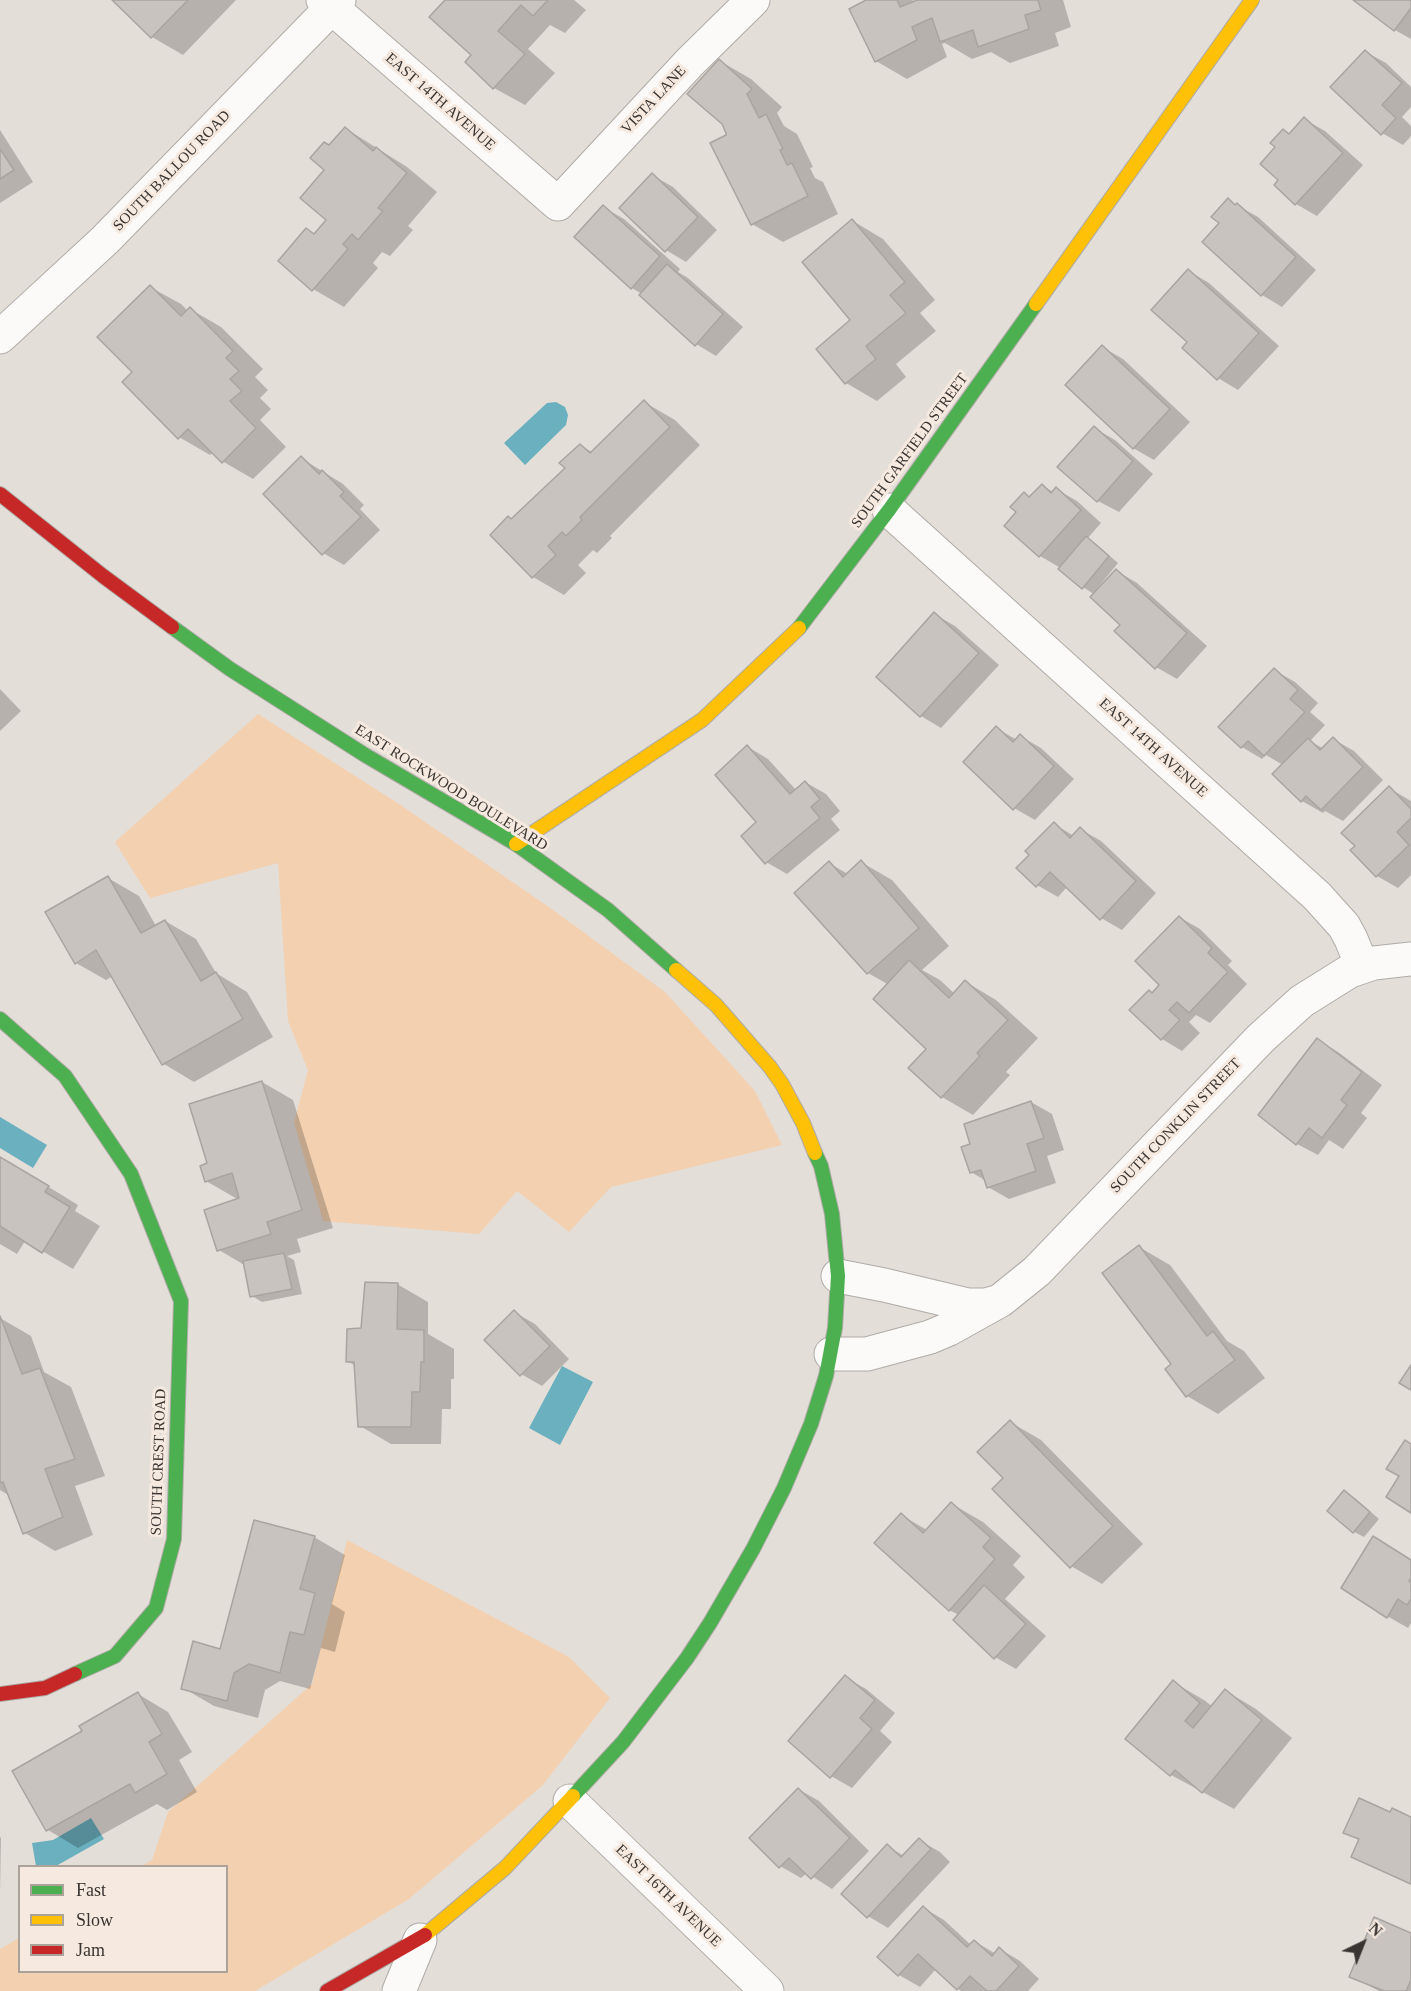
<!DOCTYPE html>
<style>
body{margin:0}
#map{position:relative;width:1411px;height:1991px;overflow:hidden;background:#e4ded8;font-family:Georgia,serif}
canvas{display:block}
.legend{position:absolute;left:18px;top:1865px;width:210px;height:108px;box-sizing:border-box;background:#f6eae0;border:2px solid #aba29a;margin:0;padding:8px 10px;list-style:none;font-size:18px;color:#3a3532}
.legend li{display:flex;align-items:center;gap:12px;height:30px}
.legend b{width:30px;border:2px solid #aba29a}
.north{position:absolute;left:1333px;top:1913px;width:60px;height:60px;-webkit-text-stroke:4px #f6eae0;paint-order:stroke;rotate:43deg;font-size:16px;font-weight:700;line-height:24px;text-align:center;color:#3a3532}
.north::after{content:'';display:block;margin:auto;width:21px;height:27px;background:#3a3532;clip-path:polygon(50% 0,100% 100%,50% 72%,0 100%)}
</style>
<div id="map">
<canvas width="1411" height="1991"></canvas>
<ul class="legend">
<li><b style="height:8px;background:#4caf50"></b>Fast</li>
<li><b style="height:8px;background:#ffc107"></b>Slow</li>
<li><b style="height:8px;background:#c62828"></b>Jam</li>
</ul>
<div class="north">N</div>
</div>
<script>
const ctx = document.querySelector('canvas').getContext('2d');
ctx.lineJoin = 'round';
function fill(path, color) {
  ctx.fillStyle = color;
  ctx.fill(path, 'evenodd');
}
function poly(rows) {
  const path = new Path2D();
  for (const r of rows) {
    path.moveTo(r[0], r[1]);
    for (let i = 2; i < r.length; i += 2) path.lineTo(r[i], r[i + 1]);
  }
  return path;
}
function trace(path, color, width, dash) {
  ctx.strokeStyle = color;
  ctx.lineWidth = width;
  ctx.lineCap = dash ? 'butt' : 'round';
  ctx.setLineDash(dash || []);
  ctx.stroke(path);
}
function write(font, color, halo, rows, align = 'center') {
  ctx.font = font + ' Georgia,serif';
  ctx.lineWidth = 6;
  ctx.setLineDash([]);
  ctx.textBaseline = 'middle';
  ctx.strokeStyle = halo;
  ctx.fillStyle = color;
  for (const [text, x, y, turn = 0] of rows) {
    ctx.save();
    ctx.translate(x, y);
    ctx.rotate((+turn || 0) * Math.PI / 180);
    ctx.textAlign = isNaN(turn) ? turn : align;
    if (halo) ctx.strokeText(text, 0, 0);
    ctx.fillText(text, 0, 0);
    ctx.restore();
  }
}
const green = poly([
 [258,714,399,804,556,912,665,992,755,1091,782,1145,611,1187,569,1232,517,1191,479,1234,323,1221,294,1123,308,1070,288,1021,278,863,150,898,115,842],
 [347,1540,569,1657,610,1698,543,1785,409,1899,255,1991,0,1991,0,1949,19,1938,20,1972,226,1972,226,1866,141,1866,152,1860,168,1812,312,1684]
]);
const water = poly([
 [556,402,565,407,568,415,566,425,525,465,504,443,547,403],
 [0,1117,47,1145,33,1168,0,1148],
 [562,1366,593,1382,560,1445,529,1428],
 [91,1818,104,1839,56,1866,36,1866,32,1843,53,1840]
]);
const shadow = poly([
 [114,0,236,0,183,55,152,37],
 [447,0,574,0,586,10,565,33,550,25,528,49,555,73,525,105,494,88,473,55],
 [869,0,912,0,916,2,921,0,1063,0,1071,27,1055,33,1059,46,1010,63,991,52,972,59,945,43,942,44,947,57,907,79,876,61],
 [1356,0,1411,0,1411,39,1395,30],
 [1366,52,1386,63,1411,87,1411,107,1402,117,1411,126,1411,136,1403,145,1382,133],
 [720,61,751,79,782,107,777,113,784,126,797,134,813,167,810,168,815,178,823,182,838,214,783,242,752,224,728,136],
 [1304,119,1325,131,1363,165,1317,216,1296,204,1276,185,1280,180,1277,147,1284,131,1290,134],
 [345,128,407,167,437,192,408,226,413,230,390,256,382,252,373,263,378,268,344,307,313,289,307,230,316,235,329,220,327,170,330,147],
 [0,130,33,182,0,203],
 [652,175,673,187,717,230,686,262,666,250],
 [1228,200,1258,217,1316,270,1282,307,1262,295],
 [603,207,624,219,680,269,678,272,688,278,743,327,716,356,696,344,642,294,632,288],
 [853,221,883,239,935,300,920,313,936,331,896,364,906,377,877,401,846,383,818,349,852,320],
 [1189,271,1209,283,1279,346,1238,390,1218,378,1189,342],
 [150,287,181,304,188,311,190,309,221,327,263,369,255,377,268,390,260,398,271,409,260,420,286,447,253,479,222,461,213,452,210,455,179,437,134,372],
 [1102,347,1123,359,1190,422,1154,460,1133,448],
 [644,402,675,420,700,445,610,536,612,538,597,553,593,550,578,565,586,573,564,595,533,577,492,535,512,520,567,468,580,445,592,452],
 [1094,428,1115,440,1153,474,1119,512,1098,501],
 [301,458,343,484,364,505,360,509,380,530,344,565,323,553],
 [1042,486,1054,492,1056,489,1077,501,1101,523,1087,539,1096,544,1118,563,1096,590,1098,591,1117,571,1137,583,1207,646,1177,679,1156,667,1122,624,1095,595,1083,587,1059,567,1040,556,1031,498],
 [934,614,955,626,999,665,941,728,921,716],
 [1274,670,1295,682,1318,703,1310,712,1325,725,1310,741,1324,749,1333,739,1354,751,1383,780,1343,821,1325,811,1323,813,1302,801,1275,774,1283,765,1266,755,1262,759,1242,747],
 [0,689,21,711,0,731],
 [996,728,1017,740,1020,736,1041,748,1074,779,1035,820,1014,808],
 [748,747,768,759,796,790,805,782,826,794,840,811,831,819,840,830,787,874,766,862,758,822],
 [1389,788,1411,801,1411,875,1398,888,1377,876,1352,850,1357,846],
 [1054,824,1074,836,1080,829,1101,841,1156,893,1122,930,1101,918,1067,887,1058,897,1037,885,1032,854],
 [861,862,892,880,949,946,922,970,940,980,955,994,966,982,996,1000,1038,1038,1006,1072,1010,1075,973,1115,942,1097,910,1068,928,1048,889,985,868,973,829,863,848,874],
 [108,878,139,896,156,926,165,921,196,939,216,973,247,992,273,1037,194,1082,164,1064,113,976,106,980,76,963],
 [1179,917,1200,929,1232,961,1228,965,1247,984,1210,1023,1196,1015,1189,1022,1200,1033,1182,1051,1162,1039,1153,994,1161,985],
 [1318,1040,1338,1052,1382,1085,1361,1113,1367,1118,1343,1149,1329,1140,1318,1155,1297,1144,1260,1115],
 [262,1082,293,1100,333,1228,297,1239,301,1252,287,1256,294,1260,302,1294,262,1302,252,1296,246,1266,219,1250,239,1200,206,1181,209,1164],
 [1031,1102,1052,1114,1064,1150,1047,1156,1056,1183,1009,1199,988,1187,986,1181,971,1172,972,1145],
 [0,1157,78,1205,75,1211,100,1226,73,1269,25,1241,17,1254,0,1244],
 [1139,1247,1170,1265,1227,1341,1244,1351,1265,1378,1218,1414,1187,1396,1173,1365],
 [397,1284,428,1302,428,1334,454,1349,454,1379,451,1379,451,1409,442,1409,441,1444,391,1444,360,1426,355,1366,348,1361,362,1330],
 [514,1312,535,1324,569,1359,542,1386,521,1374],
 [0,1318,31,1336,44,1372,71,1387,105,1476,75,1486,93,1535,55,1551,25,1533,10,1496,0,1490],
 [1010,1422,1041,1440,1143,1544,1102,1584,1071,1566,1005,1478],
 [1345,1492,1355,1498,1379,1519,1364,1537,1354,1532,1329,1511],
 [952,1504,983,1522,1021,1556,1013,1565,1025,1577,1005,1599,1046,1636,1016,1669,995,1657,959,1615,949,1610,901,1515,927,1530],
 [314,1537,345,1555,332,1604,345,1612,335,1652,321,1648,310,1689,280,1681,265,1690,258,1718,214,1706,183,1688,221,1650],
 [1411,1560,1411,1623,1408,1628,1387,1616],
 [845,1677,866,1689,895,1713,880,1731,892,1742,852,1788,831,1776],
 [1173,1682,1204,1700,1213,1707,1226,1691,1256,1709,1292,1738,1234,1809,1171,1775,1127,1739],
 [138,1694,168,1712,192,1752,179,1760,197,1792,167,1810,157,1804,78,1848,48,1830,14,1771,84,1732],
 [798,1789,819,1801,869,1851,832,1889,807,1873,801,1878,780,1866],
 [1391,1814,1411,1819,1411,1885,1353,1856,1360,1841,1345,1832],
 [0,1837,1,1838,0,1893],
 [919,1840,940,1852,950,1862,888,1928,868,1916,887,1846,904,1856],
 [924,1908,944,1920,971,1945,974,1941,996,1954,1000,1949,1020,1961,1039,1979,1028,1991,961,1991,936,1969,920,1987,899,1975,879,1957],
 [1411,1934,1411,1991,1379,1991,1351,1976]
]);
const building = poly([
 [112,0,188,0,151,38,112,0],
 [445,0,548,0,533,16,521,5,498,31,525,54,493,89,465,62,471,55,429,17,445,0],
 [866,0,897,0,900,7,917,0,1038,0,1041,10,1025,15,1029,29,978,47,973,30,940,42,932,18,912,27,917,40,875,62,849,9,866,0],
 [1353,0,1411,0,1411,8,1394,31,1353,0],
 [1365,50,1402,83,1382,105,1396,118,1381,135,1330,87,1365,50],
 [719,59,752,89,747,94,759,118,766,114,783,149,780,150,787,165,792,163,808,196,751,225,710,143,726,135,726,133,722,124,687,94,719,59],
 [1304,117,1343,153,1295,205,1274,185,1278,180,1260,164,1275,147,1270,143,1283,129,1289,134,1304,117],
 [345,127,373,151,376,147,407,173,378,208,383,211,358,240,352,234,343,244,348,249,312,291,278,261,306,228,314,234,326,220,300,198,324,170,310,158,324,142,329,145,345,127],
 [0,149,14,170,0,179,0,149],
 [652,173,698,217,665,252,619,208,652,173],
 [1228,198,1235,205,1237,203,1296,257,1261,296,1202,242,1219,223,1211,217,1228,198],
 [603,205,660,256,631,289,574,237,603,205],
 [852,219,905,282,890,295,906,313,866,346,876,359,845,384,816,349,850,320,802,262,852,219],
 [667,264,723,314,695,346,639,295,667,264],
 [1188,269,1259,333,1217,380,1182,348,1187,342,1151,310,1188,269],
 [150,285,181,316,190,307,233,351,226,358,239,371,230,379,242,391,230,401,256,428,222,463,188,429,178,439,122,382,132,372,97,337,150,285],
 [1102,345,1170,409,1133,449,1065,385,1102,345],
 [644,400,670,427,580,517,582,520,566,536,562,532,548,546,556,555,532,578,490,535,508,516,511,519,565,468,559,463,580,444,590,453,644,400],
 [1094,426,1133,461,1097,502,1057,467,1094,426],
 [301,456,319,474,322,470,344,492,340,496,361,517,322,555,263,494,301,456],
 [1042,484,1051,493,1056,487,1081,510,1039,557,1004,526,1016,512,1010,507,1024,492,1029,497,1042,484],
 [1086,536,1109,556,1082,589,1058,569,1086,536],
 [1116,569,1187,633,1155,669,1114,631,1120,625,1090,597,1116,569],
 [934,612,979,653,920,717,876,677,934,612],
 [1274,668,1298,690,1290,699,1305,712,1264,756,1248,741,1241,748,1218,727,1274,668],
 [996,726,1013,742,1020,734,1054,766,1013,810,963,762,996,726],
 [1333,737,1363,767,1321,810,1306,796,1301,802,1272,774,1308,738,1320,750,1333,737],
 [747,745,790,794,805,781,820,799,811,807,820,818,765,864,741,836,756,822,715,775,747,745],
 [1389,786,1411,809,1411,818,1397,832,1409,845,1376,877,1350,850,1355,846,1341,833,1389,786],
 [1054,822,1070,838,1080,827,1136,881,1100,920,1050,872,1036,887,1016,868,1029,855,1025,851,1054,822],
 [861,860,919,928,867,974,794,893,829,861,843,877,861,860],
 [108,876,141,933,165,920,201,981,216,972,243,1019,162,1065,96,950,75,964,45,912,108,876],
 [1179,916,1212,948,1208,953,1228,972,1189,1013,1177,1002,1169,1010,1180,1020,1161,1040,1129,1010,1149,990,1152,993,1159,985,1135,961,1179,916],
 [909,960,949,998,965,980,1008,1020,977,1053,980,1056,941,1098,908,1068,926,1049,873,999,909,960],
 [1317,1038,1362,1072,1341,1100,1347,1105,1322,1138,1309,1128,1296,1145,1258,1115,1317,1038],
 [262,1081,302,1210,267,1222,271,1234,217,1251,204,1210,239,1198,232,1173,205,1182,200,1166,207,1163,189,1104,262,1081],
 [1031,1101,1044,1138,1027,1144,1036,1171,987,1188,981,1170,970,1173,961,1147,970,1144,964,1124,1031,1101],
 [0,1157,49,1186,45,1192,70,1207,42,1253,0,1226,0,1157],
 [1139,1245,1207,1336,1213,1331,1235,1360,1186,1397,1165,1369,1171,1364,1102,1273,1139,1245],
 [284,1253,292,1289,250,1297,243,1261,284,1253],
 [365,1282,398,1283,397,1329,424,1330,424,1362,421,1362,420,1392,412,1392,411,1427,358,1427,354,1362,346,1362,347,1329,361,1328,365,1282],
 [514,1310,550,1346,520,1376,484,1340,514,1310],
 [0,1316,22,1374,40,1368,75,1459,45,1469,63,1517,23,1534,3,1482,0,1483,0,1316],
 [1411,1365,1411,1390,1399,1383,1411,1365],
 [1010,1420,1113,1526,1070,1568,992,1489,1003,1478,977,1452,1010,1420],
 [1405,1440,1411,1444,1411,1513,1386,1497,1399,1476,1386,1469,1405,1440],
 [1344,1490,1370,1512,1353,1533,1327,1511,1344,1490],
 [951,1502,991,1538,983,1547,995,1559,949,1611,874,1543,901,1513,923,1533,951,1502],
 [254,1520,315,1536,300,1589,315,1593,304,1635,290,1632,280,1673,249,1664,234,1673,227,1701,181,1689,193,1641,220,1649,254,1520],
 [1373,1536,1411,1560,1411,1578,1409,1581,1411,1583,1411,1599,1407,1605,1398,1599,1387,1618,1341,1588,1373,1536],
 [984,1585,1026,1624,994,1659,953,1620,984,1585],
 [845,1675,875,1700,860,1718,872,1729,830,1778,788,1741,845,1675],
 [1173,1680,1200,1703,1185,1721,1193,1728,1225,1689,1262,1720,1202,1793,1175,1770,1170,1776,1125,1739,1173,1680],
 [138,1692,162,1734,149,1742,167,1774,135,1793,130,1784,46,1831,12,1771,82,1731,79,1726,138,1692],
 [798,1788,850,1838,811,1879,789,1858,779,1868,749,1838,798,1788],
 [1359,1798,1390,1812,1392,1808,1411,1817,1411,1884,1351,1857,1359,1839,1343,1833,1359,1798],
 [919,1838,931,1849,867,1918,841,1894,887,1844,901,1857,919,1838],
 [923,1906,967,1947,974,1940,992,1956,999,1947,1019,1966,996,1991,987,1991,970,1976,957,1990,918,1954,898,1976,877,1957,923,1906],
 [1374,1917,1411,1933,1411,1980,1406,1991,1384,1991,1349,1977,1374,1917]
]);
const street = poly([
 [323,0,558,204,690,62,753,0],
 [0,337,105,240,339,0],
 [889,510,1317,896,1344,926,1351,939,1362,966],
 [838,1276,884,1285,968,1305,986,1305,997,1302],
 [831,1354,867,1354,930,1337,949,1329,1001,1300,1037,1271,1261,1038,1302,1001,1350,971,1374,963,1411,959],
 [570,1801,767,1991],
 [399,1991,420,1940]
]);
const fast = poly([
 [172,627,230,669,365,755,516,844,608,910,676,970],
 [799,628,889,510,1036,304],
 [0,1019,65,1076,131,1174,181,1301,174,1539,156,1608,115,1656,75,1674],
 [573,1796,623,1742,687,1658,710,1623,753,1549,784,1488,811,1424,826,1376,835,1328,838,1276,832,1214,821,1166,815,1153]
]);
const slow = poly([
 [1036,304,1252,0],
 [516,844,702,720,799,628],
 [676,970,716,1005,770,1067,782,1084,803,1123,815,1153],
 [425,1935,505,1868,573,1796]
]);
const jam = poly([
 [0,494,103,576,172,627],
 [0,1694,45,1688,75,1674],
 [327,1991,425,1935]
]);
const streetNames = [
 ["VISTA LANE",654,100,-47],
 ["EAST 14TH AVENUE",440,102,41],
 ["SOUTH BALLOU ROAD",172,171,-46],
 ["SOUTH GARFIELD STREET",910,451,-54],
 ["EAST 14TH AVENUE",1153,748,42],
 ["EAST ROCKWOOD BOULEVARD",451,788,32],
 ["SOUTH CONKLIN STREET",1176,1126,-46],
 ["SOUTH CREST ROAD",159,1462,-88],
 ["EAST 16TH AVENUE",668,1896,44]
];
fill(green, '#f3d0b0');
fill(water, '#6bb0bf');
fill(shadow, '#0003');
fill(building, '#c8c3be');
trace(building, '#a9a4a0', 1.5);
trace(street, '#afaba6', 35);
trace(fast, '#afaba6', 16);
trace(slow, '#afaba6', 16);
trace(jam, '#afaba6', 16);
trace(street, '#fbfaf9', 33);
trace(fast, '#4caf50', 14);
trace(slow, '#ffc107', 14);
trace(jam, '#c62828', 14);
write('15px', '#3a3532', '#f6eae0', streetNames);
</script>
